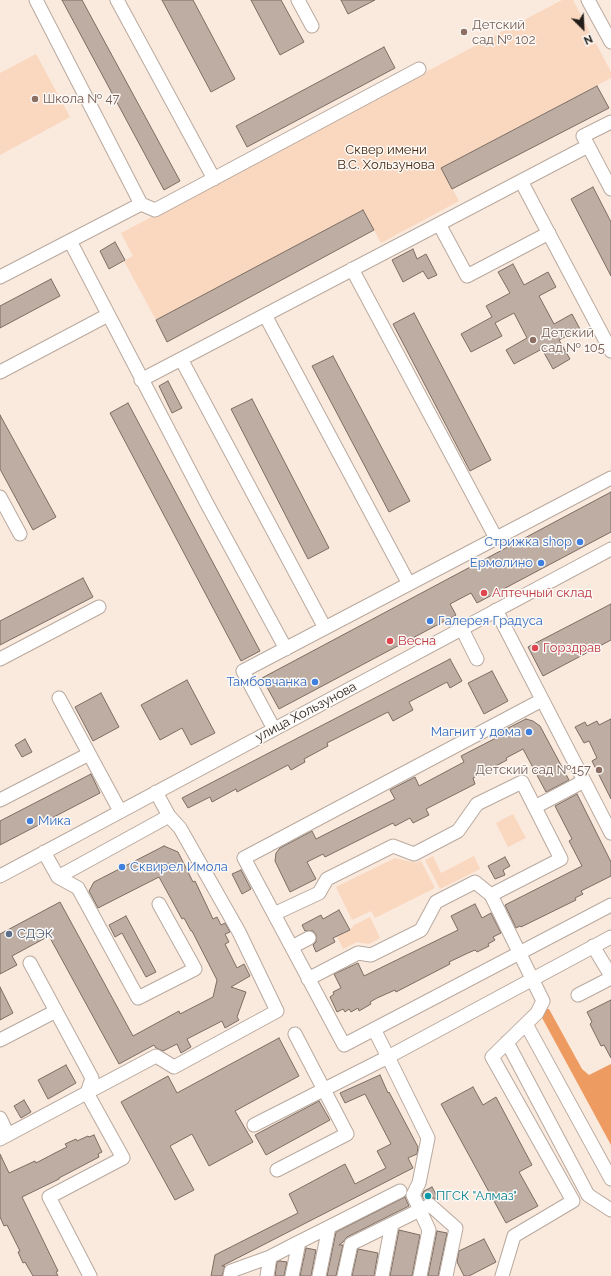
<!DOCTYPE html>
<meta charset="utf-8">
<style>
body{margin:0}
#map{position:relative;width:611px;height:1276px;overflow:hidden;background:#fae9dd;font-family:Raleway,sans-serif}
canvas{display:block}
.north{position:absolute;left:563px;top:8px;width:40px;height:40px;-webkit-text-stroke:3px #fcf9f6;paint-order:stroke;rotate:156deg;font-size:11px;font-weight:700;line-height:16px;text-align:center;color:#241e1a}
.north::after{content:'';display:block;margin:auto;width:14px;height:18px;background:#241e1a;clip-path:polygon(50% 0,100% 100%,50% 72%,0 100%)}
</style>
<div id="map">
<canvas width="611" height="1276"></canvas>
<div class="north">N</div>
</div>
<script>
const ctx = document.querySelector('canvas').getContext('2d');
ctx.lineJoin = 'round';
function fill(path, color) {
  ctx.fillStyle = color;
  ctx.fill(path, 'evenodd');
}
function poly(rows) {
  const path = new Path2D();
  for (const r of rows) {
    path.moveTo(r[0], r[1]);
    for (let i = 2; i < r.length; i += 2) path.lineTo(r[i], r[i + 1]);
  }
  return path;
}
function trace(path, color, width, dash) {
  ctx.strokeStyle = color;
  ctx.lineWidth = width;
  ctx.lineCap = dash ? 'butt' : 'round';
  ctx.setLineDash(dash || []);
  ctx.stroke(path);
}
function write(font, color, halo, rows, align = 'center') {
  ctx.font = font + ' Raleway,sans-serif';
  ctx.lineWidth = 3;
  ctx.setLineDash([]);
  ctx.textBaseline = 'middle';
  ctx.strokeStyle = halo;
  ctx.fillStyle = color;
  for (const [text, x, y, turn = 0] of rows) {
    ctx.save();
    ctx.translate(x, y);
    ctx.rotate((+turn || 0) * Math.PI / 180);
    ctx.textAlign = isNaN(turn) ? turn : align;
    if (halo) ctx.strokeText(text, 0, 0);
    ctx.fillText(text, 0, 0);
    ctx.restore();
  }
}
const green = poly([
 [562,0,573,0,611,72,611,78,441,168,459,201,381,243,363,210,156,320,124,261,133,256,121,233],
 [36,54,70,117,0,155,0,73],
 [513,814,526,838,508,847,496,823],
 [433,856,441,873,474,856,480,869,440,889,425,860],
 [395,858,416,863,421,861,435,888,375,918,371,911,352,920,336,887],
 [370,917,380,938,369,944,357,942,343,949,337,936,350,930,354,925]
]);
const forest = poly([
 [543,1009,549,1009,582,1069,589,1075,611,1064,611,1145,540,1014]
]);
const building = poly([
 [62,0,82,0,180,181,164,190,62,0],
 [162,0,193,0,235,79,211,92,162,0],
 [251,0,281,0,304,42,280,55,251,0],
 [341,0,375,0,348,14,341,0],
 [384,47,395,68,247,147,236,126,384,47],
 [597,86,609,108,452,189,441,168,597,86],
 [593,187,611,222,611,276,571,199,593,187],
 [363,210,374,230,167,342,156,320,363,210],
 [115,242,125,260,109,269,100,251,115,242],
 [413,249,417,259,426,254,437,275,428,279,423,271,403,282,392,260,413,249],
 [513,264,524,285,548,272,556,287,539,296,554,324,572,314,580,329,559,340,570,359,553,369,542,349,514,364,506,350,527,338,514,313,495,323,502,336,471,352,461,334,492,317,486,306,510,293,498,272,513,264],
 [51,279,60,296,0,328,0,306,51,279],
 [414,313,491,460,470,471,393,324,414,313],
 [333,356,410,501,389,512,312,366,333,356],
 [168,381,182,408,172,413,159,386,168,381],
 [252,399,329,548,308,559,231,409,252,399],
 [128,403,260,651,241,661,110,413,128,403],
 [0,415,56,517,33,530,0,469,0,415],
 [611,492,611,532,477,603,471,593,450,604,456,615,279,709,262,678,611,492],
 [83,578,93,597,0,645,0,621,83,578],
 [611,604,611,640,543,676,528,647,611,604],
 [450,659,462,681,450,688,447,682,409,702,413,710,393,721,388,712,327,743,328,746,304,759,305,762,291,770,288,765,237,792,236,789,212,802,210,797,188,808,182,798,450,659],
 [492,671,508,701,484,714,468,683,492,671],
 [187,680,215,733,191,745,182,728,160,740,141,705,187,680],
 [101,693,119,727,93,741,75,707,101,693],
 [526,719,533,721,540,726,569,780,546,792,523,749,506,758,507,760,473,778,475,784,426,809,429,815,413,823,410,818,395,826,393,823,325,857,323,854,307,862,316,879,290,892,275,861,276,853,280,848,312,831,316,839,395,799,390,790,415,777,419,786,464,762,461,756,496,738,494,735,526,719],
 [611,719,611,799,592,761,597,758,589,741,584,743,575,727,585,722,587,726,597,721,599,725,611,719],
 [25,739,32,752,22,757,15,745,25,739],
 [91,774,100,793,0,845,0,821,91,774],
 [577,794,611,862,611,876,581,891,583,894,575,898,576,900,521,927,520,926,516,928,505,905,582,866,569,841,572,839,555,806,577,794],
 [164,846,178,852,193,882,195,881,213,919,217,917,221,925,225,923,230,932,225,934,229,942,225,944,237,968,244,964,250,976,231,987,246,992,237,1017,239,1020,225,1028,222,1021,187,1039,191,1047,181,1053,177,1044,163,1051,156,1048,154,1045,119,1064,49,936,12,956,17,965,0,974,0,934,60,902,133,1036,179,1011,180,1014,213,997,217,980,192,931,191,931,184,918,182,919,159,877,98,908,89,891,94,882,164,846],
 [505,857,510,866,503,870,505,875,495,879,488,866,505,857],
 [241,870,251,889,242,894,232,874,241,870],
 [475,904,482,918,491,913,501,933,493,937,495,940,488,944,489,946,477,952,475,950,468,953,449,962,450,964,396,992,395,990,377,998,370,1002,371,1004,359,1011,358,1008,351,1012,349,1009,345,1012,343,1009,337,1012,330,997,334,994,333,992,341,988,334,974,358,963,364,976,458,930,451,916,475,904],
 [339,910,350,930,333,938,335,942,316,952,313,945,316,942,316,935,313,931,305,931,302,925,321,915,323,919,339,910],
 [126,916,156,972,146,977,122,933,115,937,109,925,126,916],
 [0,987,13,1013,0,1020,0,987],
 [611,1000,611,1058,604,1045,601,1046,590,1024,592,1022,587,1012,611,1000],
 [279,1038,299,1076,235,1111,253,1142,209,1166,192,1134,170,1146,194,1190,175,1200,121,1102,168,1076,177,1093,279,1038],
 [66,1065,76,1083,48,1099,38,1080,66,1065],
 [380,1075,388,1093,389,1092,418,1147,417,1154,408,1158,413,1168,222,1266,225,1266,222,1276,211,1276,215,1255,298,1213,289,1194,345,1164,355,1184,386,1168,377,1151,391,1144,365,1094,345,1103,340,1093,380,1075],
 [473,1087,483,1105,496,1097,532,1165,519,1172,538,1206,506,1223,441,1104,473,1087],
 [24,1100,31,1112,21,1118,14,1106,24,1100],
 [319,1101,330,1120,266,1155,255,1135,319,1101],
 [94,1135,102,1152,98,1154,99,1157,59,1178,59,1179,22,1197,58,1271,56,1272,58,1276,33,1276,25,1262,23,1263,18,1252,20,1251,7,1225,4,1226,0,1217,0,1154,9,1173,35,1161,36,1163,55,1153,67,1147,65,1144,76,1139,77,1141,88,1136,89,1137,94,1135],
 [432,1187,438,1198,436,1199,431,1197,424,1199,422,1195,424,1191,432,1187],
 [405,1197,409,1206,347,1237,343,1242,339,1245,343,1245,336,1276,327,1276,336,1232,405,1197],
 [399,1230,420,1235,412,1276,390,1276,399,1230],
 [437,1231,447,1233,438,1276,428,1276,437,1231],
 [484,1239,496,1262,469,1276,464,1276,457,1262,459,1251,484,1239],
 [306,1248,316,1250,311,1276,300,1276,306,1248],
 [358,1249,378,1253,374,1276,352,1276,358,1249],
 [280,1261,287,1262,284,1276,275,1276,277,1262,280,1261]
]);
const minor = poly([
 [117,0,214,179],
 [298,0,312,26],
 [588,0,611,42],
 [611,122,583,136,611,189],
 [521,181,611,351],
 [141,204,155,210,419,69],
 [439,224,467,276,549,233],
 [70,241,206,502,286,649],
 [352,269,496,538],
 [0,277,141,204,36,0],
 [265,315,409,584],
 [181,359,325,628],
 [0,372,108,315],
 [141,380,588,146],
 [0,497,20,534],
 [496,610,611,833],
 [462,629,477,659],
 [0,659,99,607],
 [59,698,120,811],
 [542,700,244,858,344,1045,611,905],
 [274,729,243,671,611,478],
 [0,800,89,754],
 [535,807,584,781],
 [44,852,58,877,169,816,156,792],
 [0,876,611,549],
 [58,877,78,888,138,998,195,969,159,904],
 [274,914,319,893,327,879,393,846,414,854,458,831,477,804,522,782,561,859,491,895],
 [593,946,611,976],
 [292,947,309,938],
 [30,963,92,1078,87,1093,123,1158,49,1197,90,1276],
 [308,979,358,953,371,955,421,930,436,902,475,882,491,895,543,1001,537,1013,492,1057,573,1201,514,1236,502,1276],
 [578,995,611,978],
 [526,1024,611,1179],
 [0,1040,56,1011],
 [507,1042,588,1195,611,1210],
 [0,1118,8,1135],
 [254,1125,388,1057,374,1029],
 [0,1139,156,1056,174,1067,277,1011,239,932,180,828,169,816],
 [277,1170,347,1134,295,1034],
 [230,1276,231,1271,270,1257],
 [267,1276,270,1257,299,1242],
 [292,1276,299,1242,329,1227],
 [319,1276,329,1227,400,1191],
 [344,1276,351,1244,430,1205,456,1228,446,1276],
 [382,1276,392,1224],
 [420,1276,429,1230,413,1195,419,1183,428,1138,388,1057,611,937]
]);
const markers = [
 [464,32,4,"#8d6e63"],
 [35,99,4,"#8d6e63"],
 [533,340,4,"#8d6e63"],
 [580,542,4,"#3f7fe0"],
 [541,563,4,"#3f7fe0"],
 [484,593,4,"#e0444e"],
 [430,621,4,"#3f7fe0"],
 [390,641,4,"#e0444e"],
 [535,648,4,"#e0444e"],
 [315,682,4,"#3f7fe0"],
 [529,732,4,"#3f7fe0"],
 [599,770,4,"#8d6e63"],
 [30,821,4,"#3f7fe0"],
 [122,867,4,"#3f7fe0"],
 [9,934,4,"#5c6f8a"],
 [428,1196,4,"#0f9aa8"]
];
const educationNames = [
 ["Детский",472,25],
 ["сад № 102",472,40],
 ["Школа № 47",43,99],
 ["Детский",541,333],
 ["сад № 105",541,348],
 ["Детский сад №157",591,770,"right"]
];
const parkNames = [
 ["Сквер имени",386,150],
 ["В.С. Хользунова",386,165]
];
const shopNames = [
 ["Стрижка shop",572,542],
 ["Ермолино",533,563],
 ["Галерея Градуса",438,621,"left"],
 ["Тамбовчанка",307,682],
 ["Магнит у дома",521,732],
 ["Мика",38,821,"left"],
 ["Сквирел Имола",130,867,"left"]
];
const healthNames = [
 ["Аптечный склад",492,593],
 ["Весна",398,641],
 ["Горздрав",543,648]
];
const streetNames = [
 ["улица Хользунова",306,712,-28]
];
const serviceNames = [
 ["СДЭК",17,934]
];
const cultureNames = [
 ["ПГСК \"Алмаз\"",436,1196]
];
fill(green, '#fad7bf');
fill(forest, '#ed9b60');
fill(building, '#bdada2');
trace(building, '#7c6d63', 1);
trace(minor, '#b9a99e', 15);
trace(minor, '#fff', 13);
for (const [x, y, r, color] of markers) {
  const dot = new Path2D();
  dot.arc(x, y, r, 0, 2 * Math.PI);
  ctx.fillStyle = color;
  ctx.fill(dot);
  trace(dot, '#fcf9f6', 1.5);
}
write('13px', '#785e54', '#fcf9f6', educationNames, 'left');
write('13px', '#48280e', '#fcf9f6', parkNames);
write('13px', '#366cbe', '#fcf9f6', shopNames, 'right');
write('13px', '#be3a42', '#fcf9f6', healthNames, 'left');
write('13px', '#241e1a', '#fcf9f6', streetNames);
write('13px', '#4e5e75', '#fcf9f6', serviceNames, 'left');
write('13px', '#0d838f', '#fcf9f6', cultureNames, 'left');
</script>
